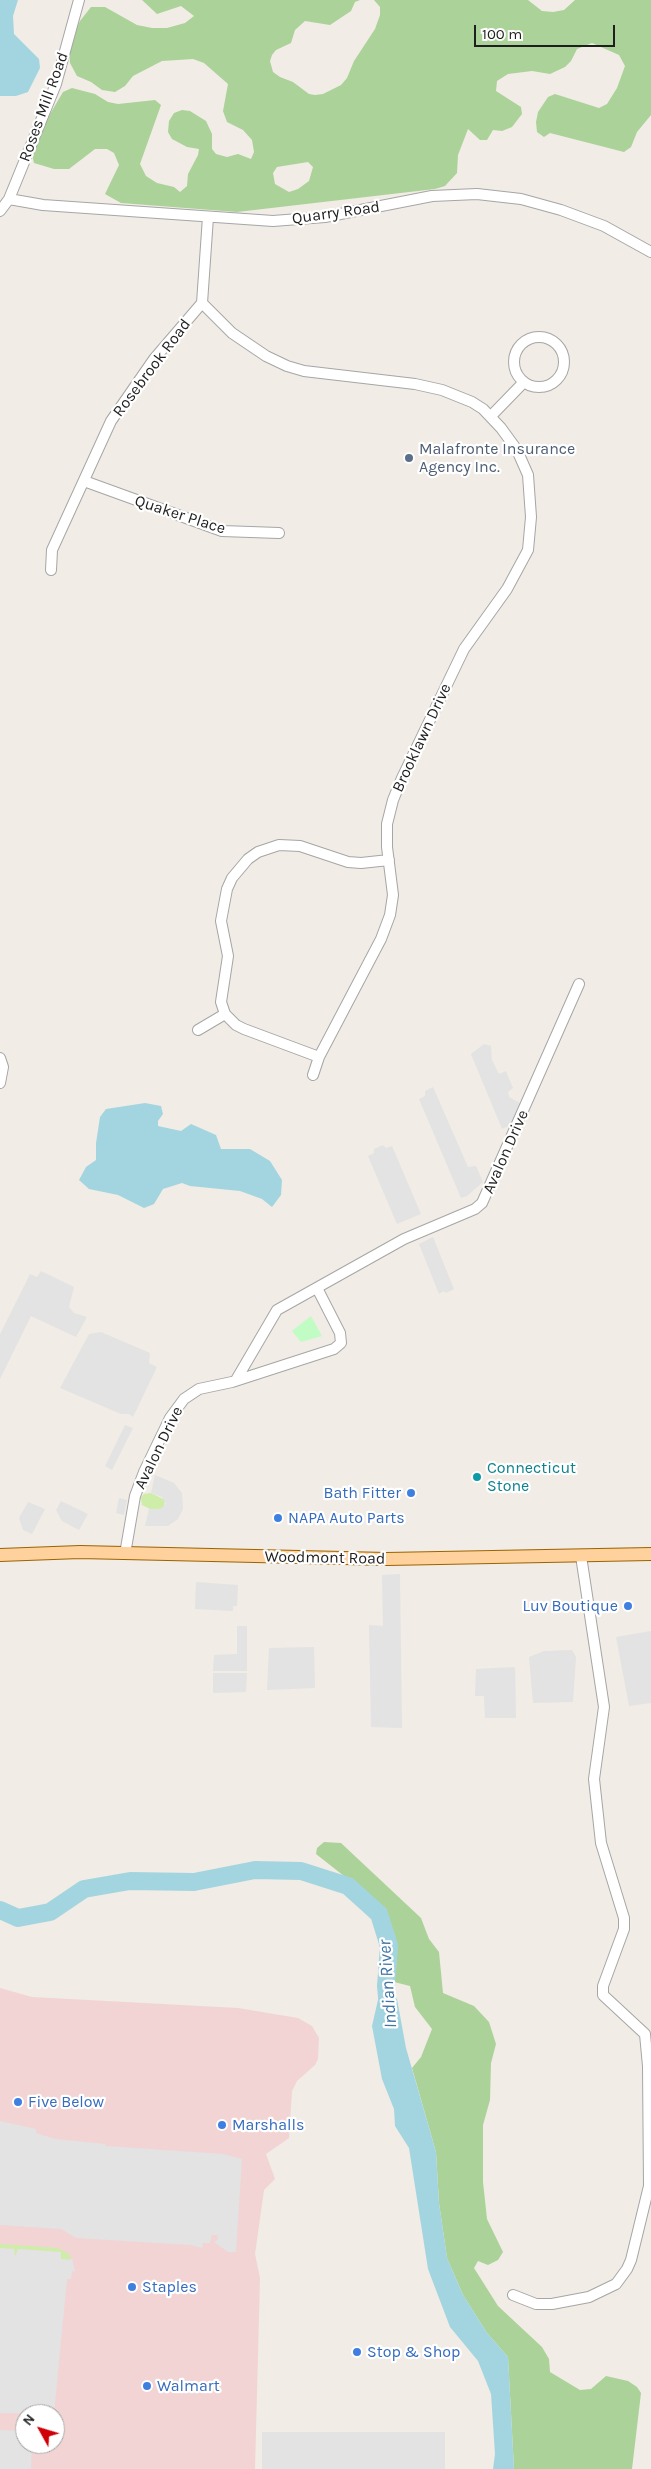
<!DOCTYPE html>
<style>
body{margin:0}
#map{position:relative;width:651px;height:2469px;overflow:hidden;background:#f1ece5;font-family:Karla,sans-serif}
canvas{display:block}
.north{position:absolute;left:15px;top:2404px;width:50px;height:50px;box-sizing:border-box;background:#fff;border:1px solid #a5a5a5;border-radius:50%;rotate:309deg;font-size:14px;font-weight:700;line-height:20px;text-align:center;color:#1f1f1f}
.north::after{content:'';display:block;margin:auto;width:18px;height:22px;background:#cf0007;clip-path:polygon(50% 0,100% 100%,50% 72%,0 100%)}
.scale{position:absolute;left:474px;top:25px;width:141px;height:22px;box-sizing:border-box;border:2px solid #1f1f1f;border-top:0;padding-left:6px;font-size:15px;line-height:18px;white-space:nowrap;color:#1f1f1f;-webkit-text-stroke:4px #fff;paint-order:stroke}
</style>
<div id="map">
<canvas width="651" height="2469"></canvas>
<div class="north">N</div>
<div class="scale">100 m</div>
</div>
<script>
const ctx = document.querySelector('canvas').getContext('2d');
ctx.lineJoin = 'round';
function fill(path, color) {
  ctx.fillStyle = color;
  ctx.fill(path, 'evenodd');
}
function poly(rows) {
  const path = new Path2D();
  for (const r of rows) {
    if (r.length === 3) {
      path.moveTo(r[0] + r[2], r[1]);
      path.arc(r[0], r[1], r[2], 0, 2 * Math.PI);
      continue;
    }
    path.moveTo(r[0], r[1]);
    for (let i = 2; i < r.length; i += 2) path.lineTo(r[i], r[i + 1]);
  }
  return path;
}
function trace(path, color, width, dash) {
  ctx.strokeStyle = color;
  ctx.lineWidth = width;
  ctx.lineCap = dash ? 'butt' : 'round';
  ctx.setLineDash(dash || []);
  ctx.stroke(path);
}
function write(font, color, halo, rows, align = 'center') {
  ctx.font = font + ' Karla,sans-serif';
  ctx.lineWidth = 4.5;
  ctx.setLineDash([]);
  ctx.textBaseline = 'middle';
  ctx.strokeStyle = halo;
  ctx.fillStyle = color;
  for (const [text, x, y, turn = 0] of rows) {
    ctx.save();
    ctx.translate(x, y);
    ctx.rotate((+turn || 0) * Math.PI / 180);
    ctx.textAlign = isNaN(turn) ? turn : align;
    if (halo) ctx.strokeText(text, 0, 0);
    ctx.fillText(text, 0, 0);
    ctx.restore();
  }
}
const commercial = poly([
 [0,1988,32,1997,238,2008,298,2018,312,2026,319,2038,318,2059,315,2065,297,2081,292,2091,289,2138,266,2154,275,2179,264,2190,255,2254,260,2278,255,2469,0,2469],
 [25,2414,55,2414,55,2444,25,2444]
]);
const grass = poly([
 [151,1493,165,1500,164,1508,152,1510,142,1505,141,1497,144,1494],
 [0,2244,58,2248,69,2254,72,2259,61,2259,60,2252,18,2249,15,2257,14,2249,0,2248]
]);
const forest = poly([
 [142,0,360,0,355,2,351,11,330,25,305,21,295,30,291,43,276,50,272,55,270,61,273,72,280,77,293,82,309,94,315,95,323,94,341,85,347,78,354,61,375,29,380,15,380,7,374,0,528,0,542,11,553,12,564,10,575,0,651,0,651,115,637,132,631,147,624,152,550,133,544,137,537,132,536,122,538,112,548,97,555,94,599,108,607,104,617,88,625,66,619,55,592,43,577,49,571,61,565,67,550,74,532,71,508,74,497,81,496,91,521,107,522,114,512,127,502,131,493,130,487,140,480,140,468,129,458,155,457,173,445,186,435,189,237,212,121,203,105,194,119,165,114,153,107,149,95,149,69,169,54,169,34,163,32,154,36,138,63,92,72,88,95,94,108,102,118,104,155,100,161,105,140,164,146,176,157,183,174,187,180,192,187,186,188,174,198,155,199,149,187,147,172,139,168,132,169,121,174,113,182,110,190,111,206,121,212,134,212,149,216,154,227,157,238,154,251,159,254,152,252,140,243,130,227,122,223,111,228,84,204,63,193,59,162,61,133,76,125,86,115,92,102,90,91,82,77,76,70,63,69,44,80,21,91,7,105,7,137,25,152,28,167,28,185,23,194,16,181,6,157,14],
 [308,162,313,167,309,181,298,189,289,192,275,184,273,173,277,167],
 [324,1842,341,1843,421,1918,429,1939,439,1952,443,1993,474,2006,489,2022,496,2044,491,2063,490,2100,483,2125,483,2182,487,2219,503,2252,498,2260,488,2265,478,2261,474,2268,498,2306,542,2347,549,2359,550,2372,580,2390,591,2389,606,2376,628,2381,637,2387,641,2393,632,2469,514,2469,508,2357,487,2333,463,2295,447,2258,439,2203,436,2152,412,2068,421,2057,432,2029,415,2007,410,1986,394,1982,383,1974,382,1951,385,1919,377,1907,344,1876,316,1854,317,1848]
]);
const park = poly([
 [311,1316,322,1336,301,1342,292,1331]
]);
const parking = poly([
 [484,1044,491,1046,492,1060,499,1074,506,1071,513,1088,508,1092,509,1097,520,1103,510,1125,502,1129,471,1054],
 [433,1087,468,1167,476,1166,483,1182,467,1196,461,1198,419,1099,425,1096,425,1091],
 [383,1145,386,1148,392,1146,421,1214,397,1224,368,1156,374,1153,374,1149],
 [433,1237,454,1289,446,1293,444,1291,439,1294,419,1244],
 [41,1271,74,1287,69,1307,74,1313,87,1317,76,1337,31,1316,0,1379,0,1334,30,1274,37,1277],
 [101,1332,150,1353,149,1363,157,1367,133,1417,129,1414,121,1414,60,1388,89,1334],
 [125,1425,133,1428,112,1470,105,1466],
 [155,1475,174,1483,182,1493,183,1509,178,1519,168,1526,145,1526,149,1509,160,1509,166,1504,162,1497,151,1493],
 [119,1498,127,1500,124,1515,116,1513],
 [61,1501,88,1514,79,1530,62,1521,56,1510],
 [28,1502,45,1509,32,1534,23,1530,19,1518],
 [400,1574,402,1728,371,1727,369,1625,383,1626,382,1575],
 [196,1582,238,1585,237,1606,233,1606,233,1611,195,1609],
 [237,1626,247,1626,247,1671,213,1671,214,1655,237,1654],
 [651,1631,651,1703,629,1706,616,1637],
 [314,1647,315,1688,267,1690,269,1648],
 [572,1650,576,1657,573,1702,533,1703,529,1657,544,1651],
 [515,1667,516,1718,485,1718,484,1696,475,1696,476,1669],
 [213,1673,247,1673,246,1692,213,1693],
 [0,2121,36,2129,36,2133,55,2139,105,2144,106,2146,223,2154,242,2159,236,2252,228,2252,214,2242,218,2239,217,2235,212,2235,210,2243,203,2243,202,2248,191,2245,76,2238,61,2229,0,2225],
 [0,2248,14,2249,15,2257,18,2249,61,2252,61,2259,70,2260,72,2258,75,2272,72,2271,71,2279,67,2279,54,2414,0,2413],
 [0,2430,25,2431,25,2444,32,2444,31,2469,0,2469],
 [262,2432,445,2432,445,2469,262,2469]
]);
const water = poly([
 [0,0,18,0,13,16,14,34,39,59,40,68,28,92,16,96,0,96],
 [145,1103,161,1106,163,1114,158,1121,158,1126,181,1131,191,1124,216,1135,221,1149,250,1149,270,1161,282,1180,281,1195,272,1207,262,1199,240,1191,190,1186,182,1183,163,1189,154,1204,144,1208,118,1195,89,1189,79,1180,86,1167,96,1160,96,1143,100,1117,106,1109],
 [380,1991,397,1999,406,2048,436,2152,439,2203,447,2258,463,2295,487,2333,508,2357,514,2469,493,2469,495,2454,491,2394,478,2361,450,2327,428,2269,409,2148,395,2126,394,2109,382,2079,372,2026]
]);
const river = poly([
 [0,1910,18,1918,50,1912,84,1889,130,1881,194,1882,255,1870,301,1871,348,1886,379,1914,389,1946,386,1986,389,2018]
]);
const minor = poly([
 [9,199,43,205,273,221,325,217,432,196,477,194,521,199,561,210,604,226,651,252],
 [0,211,9,199,56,84,79,0],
 [202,303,232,333,266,356,287,366,304,371,415,384,442,390,472,402,483,409,501,428,517,450,528,475,531,517,528,550,507,589,464,649,402,778,393,800,387,824,387,847,393,895,390,915,381,939,319,1057,313,1075],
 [539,362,25],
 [491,416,524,382],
 [84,481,222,531,279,533],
 [51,570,52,550,111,421,154,359,202,303,208,217],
 [198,1030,225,1014],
 [319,1057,244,1029,236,1025,225,1014,221,1002,228,956,221,921,227,889,232,878,248,859,258,852,279,845,300,846,348,862,361,863,389,860],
 [0,1058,3,1067,0,1083],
 [236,1380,277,1310,404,1239,475,1209,482,1203,579,984],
 [125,1554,135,1496,144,1472,170,1418,184,1399,199,1389,232,1382,334,1349,341,1343,340,1333,317,1288],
 [513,2295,536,2304,552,2304,589,2297,616,2284,627,2269,631,2260,649,2186,648,2066,645,2034,603,1995,603,1986,624,1929,624,1918,601,1843,594,1779,604,1707,581,1556]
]);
const major = poly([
 [0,1555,80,1552,387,1559,651,1554]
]);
const markers = [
 [409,458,5,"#5c6f8a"],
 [477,1477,5,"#0f9aa8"],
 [411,1493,5,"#3f7fe0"],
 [278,1518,5,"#3f7fe0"],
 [628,1606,5,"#3f7fe0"],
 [18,2102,5,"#3f7fe0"],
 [222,2125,5,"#3f7fe0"],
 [132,2287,5,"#3f7fe0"],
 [357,2352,5,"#3f7fe0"],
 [147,2386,5,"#3f7fe0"]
];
const streetNames = [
 ["Roses Mill Road",44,107,-70],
 ["Quarry Road",336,213,-8],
 ["Rosebrook Road",152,368,-53],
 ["Quaker Place",180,515,18],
 ["Brooklawn Drive",422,738,-65],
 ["Avalon Drive",506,1152,-66],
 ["Avalon Drive",159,1448,-64],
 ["Woodmont Road",325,1558,1]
];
const serviceNames = [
 ["Malafronte Insurance",419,449],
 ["Agency Inc.",419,467]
];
const cultureNames = [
 ["Connecticut",487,1468],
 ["Stone",487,1486]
];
const shopNames = [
 ["Bath Fitter",401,1493,"right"],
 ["NAPA Auto Parts",288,1518],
 ["Luv Boutique",618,1606,"right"],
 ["Five Below",28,2102],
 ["Marshalls",232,2125],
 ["Staples",142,2287],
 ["Stop & Shop",367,2352],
 ["Walmart",157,2386]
];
const waterNames = [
 ["Indian River",388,1984,-94]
];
fill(commercial, '#f2d4d4');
fill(grass, '#cdeda9');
fill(forest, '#abd298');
fill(park, '#c0fcc3');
fill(parking, '#e3e3e3');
fill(water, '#a3d5e0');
trace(river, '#a3d5e0', 18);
trace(minor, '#a6a6a6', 12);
trace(major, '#9b6300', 14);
trace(minor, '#fff', 10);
trace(major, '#ffd19c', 12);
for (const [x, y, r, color] of markers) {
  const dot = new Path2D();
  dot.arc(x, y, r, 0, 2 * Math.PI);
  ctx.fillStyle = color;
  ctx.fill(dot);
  trace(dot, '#fff', 2);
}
write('16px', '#1f1f1f', '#fff', streetNames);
write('16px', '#4e5e75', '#fff', serviceNames, 'left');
write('16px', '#0d838f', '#fff', cultureNames, 'left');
write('16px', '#366cbe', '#fff', shopNames, 'left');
write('italic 18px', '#4176a5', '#fff', waterNames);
</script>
